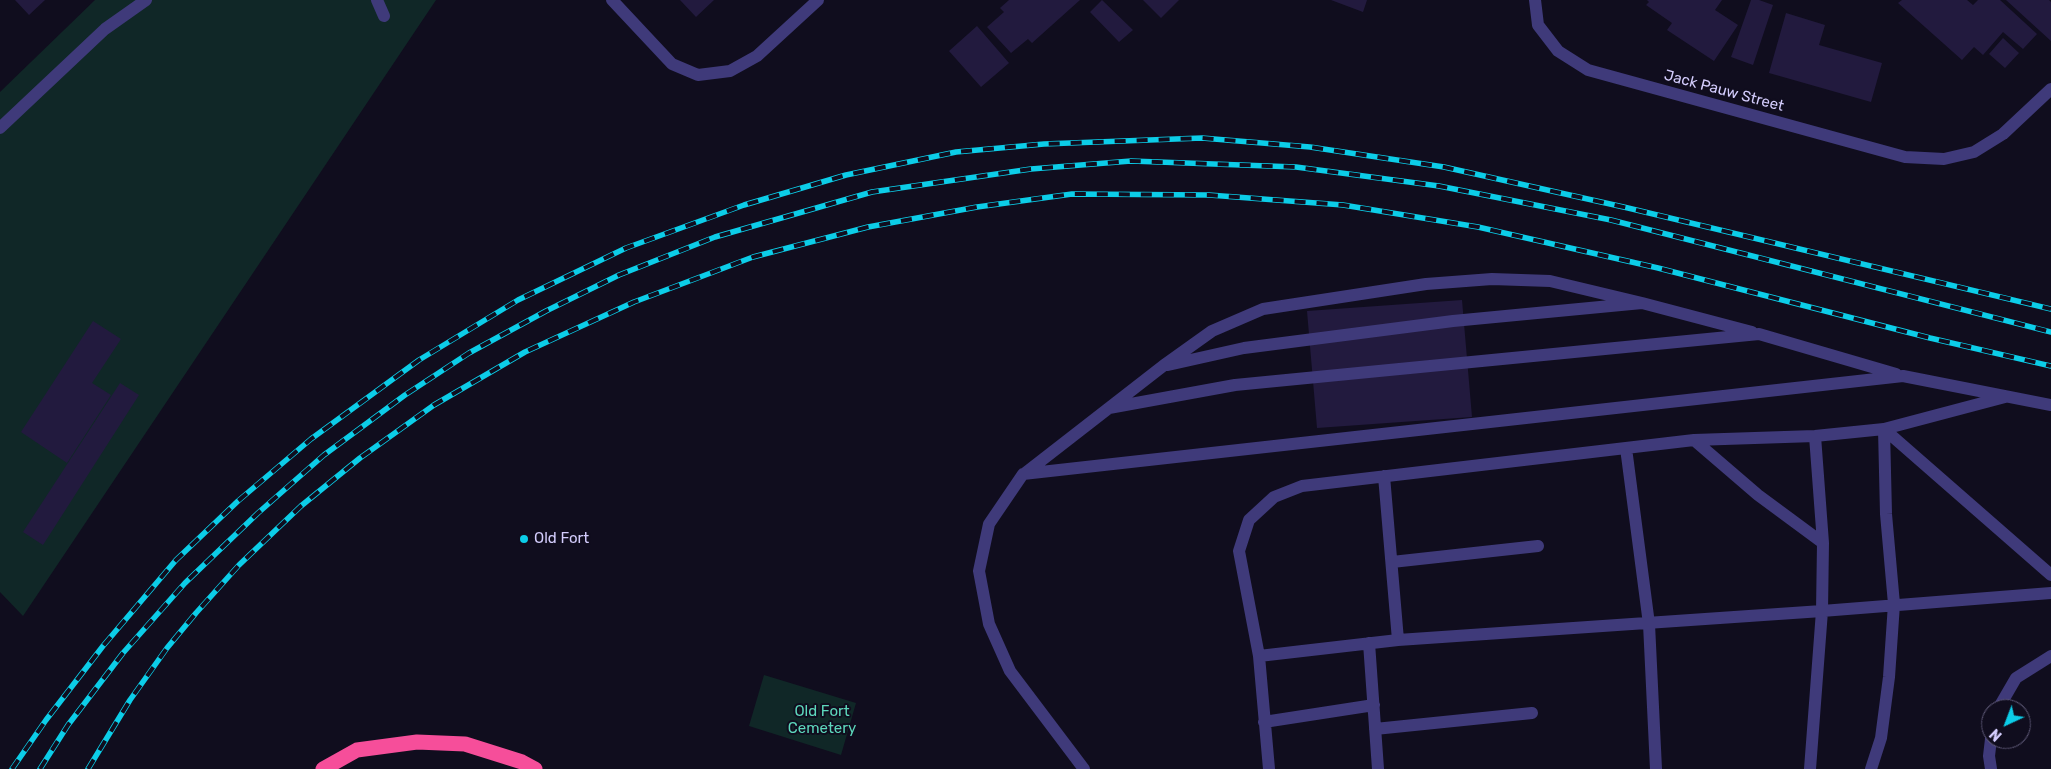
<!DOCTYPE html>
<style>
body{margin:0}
#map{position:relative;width:2051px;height:769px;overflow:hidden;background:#100d1e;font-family:Rubik,sans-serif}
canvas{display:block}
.north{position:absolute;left:1981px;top:699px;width:50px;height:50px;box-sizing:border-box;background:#100d1e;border:1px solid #5e5977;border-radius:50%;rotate:223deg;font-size:14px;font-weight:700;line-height:20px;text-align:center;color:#d3ccfc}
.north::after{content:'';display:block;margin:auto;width:18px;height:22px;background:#0ccde8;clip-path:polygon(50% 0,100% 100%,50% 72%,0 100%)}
</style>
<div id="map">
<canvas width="2051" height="769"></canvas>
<div class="north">N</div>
</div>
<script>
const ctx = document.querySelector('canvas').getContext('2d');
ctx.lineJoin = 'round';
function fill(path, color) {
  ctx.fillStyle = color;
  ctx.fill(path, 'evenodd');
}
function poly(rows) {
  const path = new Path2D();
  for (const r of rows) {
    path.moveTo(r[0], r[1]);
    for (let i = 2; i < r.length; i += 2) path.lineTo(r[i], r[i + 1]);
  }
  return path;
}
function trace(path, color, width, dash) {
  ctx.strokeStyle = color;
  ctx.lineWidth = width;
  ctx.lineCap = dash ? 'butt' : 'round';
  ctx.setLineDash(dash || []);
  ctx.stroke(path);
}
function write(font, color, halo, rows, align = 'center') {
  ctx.font = font + ' Rubik,sans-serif';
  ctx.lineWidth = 4;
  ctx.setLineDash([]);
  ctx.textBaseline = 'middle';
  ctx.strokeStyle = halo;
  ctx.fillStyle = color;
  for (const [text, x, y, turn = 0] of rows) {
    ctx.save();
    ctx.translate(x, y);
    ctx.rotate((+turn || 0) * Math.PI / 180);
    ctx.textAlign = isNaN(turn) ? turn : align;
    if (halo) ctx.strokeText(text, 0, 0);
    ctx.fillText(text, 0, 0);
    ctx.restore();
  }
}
const green = poly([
 [95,0,436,0,23,616,0,592,0,92],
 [764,675,856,703,841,755,749,726]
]);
const building = poly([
 [15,0,45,0,29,15],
 [680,0,714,0,696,17],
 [1009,0,1080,0,1032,43,1028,39,1011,53,987,27,1004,12,1000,8],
 [1102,0,1133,30,1119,42,1090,12],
 [1143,0,1179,0,1161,18],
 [1331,0,1367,0,1363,12],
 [1647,0,1722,0,1715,10,1738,25,1714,61,1667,30,1672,23,1646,5,1649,2],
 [1751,0,1759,0,1773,5,1753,65,1731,57],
 [1902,0,1967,0,1973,5,1978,0,2000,0,2037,34,2023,49,2003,32,1983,55,1974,47,1962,60,1898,3],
 [2006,0,2049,0,2051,2,2051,41],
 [1786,13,1825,25,1819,45,1882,63,1871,102,1769,73],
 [977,26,1009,63,981,87,949,51],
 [2003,38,2019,53,2005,68,1989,54],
 [1462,300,1472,417,1317,428,1307,311],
 [93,321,121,339,92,383,111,395,67,463,21,432],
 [120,383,139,395,43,545,23,532]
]);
const lane = poly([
 [377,0,384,16],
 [0,128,105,29,146,0],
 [1168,365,1244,348,1453,321,1642,303,1752,332],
 [1109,408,1235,385,1759,334,1896,374],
 [1884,429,2051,575],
 [1694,440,1758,495,1823,543],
 [1626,448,1649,624,1656,769],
 [1024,474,1163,366,1212,331,1263,309,1426,284,1492,279,1550,281,1642,303],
 [1384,476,1398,640],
 [1392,562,1538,546],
 [1369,643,1378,769],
 [1259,656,1398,640,1822,611,2051,593],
 [1998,709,2016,678,2051,656],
 [1264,722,1374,705],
 [1375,729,1532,713],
 [1991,739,1989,756,1991,769],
 [1084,769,1010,671,989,624,979,571,989,524,1023,474,1903,376,2051,405],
 [1269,769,1259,656,1239,551,1249,520,1274,497,1302,486,1694,440,1815,436,1884,429,2005,397],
 [1810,769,1822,611,1823,543,1815,436],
 [1871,769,1881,738,1889,677,1894,604,1886,514,1884,429]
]);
const street = poly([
 [612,0,672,64,698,75,730,71,757,56,818,0],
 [1535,0,1538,25,1558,51,1588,70,1905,157,1944,159,1974,152,2003,134,2051,89]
]);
const highway = poly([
 [323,769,357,750,417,742,465,744,522,762,535,769]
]);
const rail = poly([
 [12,769,46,720,103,646,176,560,238,501,311,439,419,360,518,300,626,248,744,205,846,175,956,152,1044,144,1202,138,1310,147,1444,167,1628,208,2051,309],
 [40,769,68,725,123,653,185,583,258,513,324,455,405,395,469,353,546,311,619,275,715,237,872,192,1031,169,1131,161,1296,167,1439,186,1611,220,2051,332],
 [88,769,130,700,167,648,196,613,239,565,301,506,360,458,434,405,525,352,634,302,753,257,868,227,977,207,1072,194,1209,195,1343,205,1478,227,1658,268,1930,338,2051,366]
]);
const markers = [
 [524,539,5,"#0ccde8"]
];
const streetNames = [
 ["Jack Pauw Street",1724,91,15]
];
const poiNames = [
 ["Old Fort",534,539]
];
const parkNames = [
 ["Old Fort",822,712],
 ["Cemetery",822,729]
];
fill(green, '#102727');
fill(building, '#221a3e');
trace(lane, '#3f3a7a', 12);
trace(street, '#3f3a7a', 12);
trace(highway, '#f64e9a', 15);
trace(rail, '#0ccde8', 5.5);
trace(rail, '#100d1e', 4, [11]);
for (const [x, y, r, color] of markers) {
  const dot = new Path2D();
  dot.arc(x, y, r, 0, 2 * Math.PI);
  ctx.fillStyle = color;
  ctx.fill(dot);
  trace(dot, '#100d1e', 2);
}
write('15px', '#d3ccfc', '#100d1e', streetNames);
write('15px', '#d3ccfc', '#100d1e', poiNames, 'left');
write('15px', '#5dd8bc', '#100d1e', parkNames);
</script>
